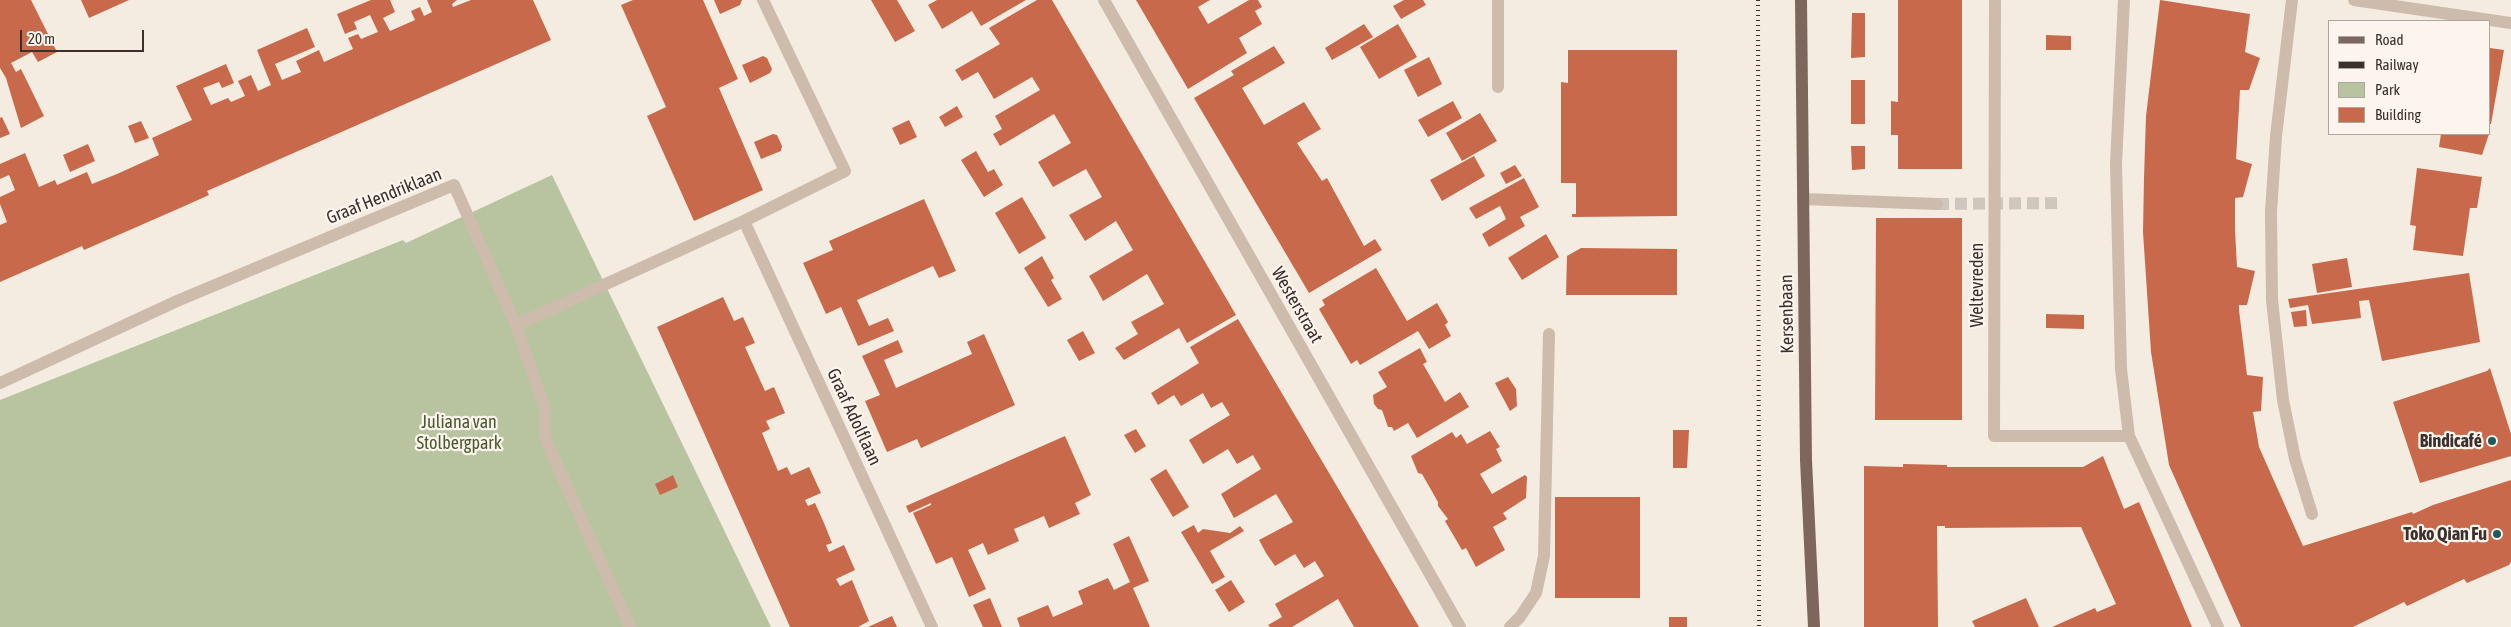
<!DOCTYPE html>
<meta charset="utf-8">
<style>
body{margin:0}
#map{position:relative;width:2511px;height:627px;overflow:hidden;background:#f4ebe1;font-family:"Asap Condensed",sans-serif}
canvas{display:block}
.legend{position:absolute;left:2328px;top:20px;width:162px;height:115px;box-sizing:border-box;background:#fbf5ee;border:1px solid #aea6a0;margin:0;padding:6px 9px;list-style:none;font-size:15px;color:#3b302b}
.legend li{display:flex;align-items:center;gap:10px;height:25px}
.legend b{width:25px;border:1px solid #aea6a0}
.scale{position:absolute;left:20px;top:30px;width:124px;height:22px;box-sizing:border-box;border:2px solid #3b302b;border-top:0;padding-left:6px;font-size:15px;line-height:18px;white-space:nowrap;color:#3b302b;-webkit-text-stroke:4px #fbf5ee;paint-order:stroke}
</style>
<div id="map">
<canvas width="2511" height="627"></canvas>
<ul class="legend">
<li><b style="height:6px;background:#7d675c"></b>Road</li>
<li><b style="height:6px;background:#3b302b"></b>Railway</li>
<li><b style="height:14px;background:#b8c4a0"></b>Park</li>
<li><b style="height:14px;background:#c8694b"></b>Building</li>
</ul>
<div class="scale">20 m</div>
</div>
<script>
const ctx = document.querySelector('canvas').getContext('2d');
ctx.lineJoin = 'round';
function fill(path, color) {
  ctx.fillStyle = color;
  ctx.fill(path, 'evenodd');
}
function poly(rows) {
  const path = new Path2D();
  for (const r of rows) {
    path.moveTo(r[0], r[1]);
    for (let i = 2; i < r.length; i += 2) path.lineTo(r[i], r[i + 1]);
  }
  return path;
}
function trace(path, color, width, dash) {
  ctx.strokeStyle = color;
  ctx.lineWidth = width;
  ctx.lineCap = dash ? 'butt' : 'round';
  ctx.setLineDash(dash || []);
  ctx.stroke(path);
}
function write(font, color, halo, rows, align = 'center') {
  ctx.font = font + ' "Asap Condensed",sans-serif';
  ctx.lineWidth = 4.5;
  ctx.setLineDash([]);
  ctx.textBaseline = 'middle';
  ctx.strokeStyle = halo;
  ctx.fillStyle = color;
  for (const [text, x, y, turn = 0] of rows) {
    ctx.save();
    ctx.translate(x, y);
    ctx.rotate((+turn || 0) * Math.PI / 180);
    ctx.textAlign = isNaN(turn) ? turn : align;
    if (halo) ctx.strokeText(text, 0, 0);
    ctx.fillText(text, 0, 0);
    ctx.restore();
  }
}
const green = poly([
 [552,175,771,627,0,627,0,400,403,240,406,243]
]);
const building = poly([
 [0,0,31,0,57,52,38,62,32,52,11,63,16,72,21,69,44,116,21,128,6,78,0,68],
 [81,0,129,0,89,18],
 [371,0,390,0,395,12,383,18,390,31,415,20,411,11,420,7,424,16,432,12,427,0,457,0,452,4,453,7,471,0,533,0,551,40,207,191,209,195,180,208,84,250,82,246,0,282,0,225,7,222,0,204,0,197,15,190,9,175,0,179,0,164,25,153,39,187,55,180,57,185,87,172,92,184,117,174,159,155,152,138,192,120,176,86,226,64,234,83,222,88,219,82,203,88,211,105,228,98,231,102,245,96,238,81,251,75,258,91,271,85,257,50,307,28,315,47,275,64,282,80,301,72,296,61,319,50,324,62,353,49,348,38,358,34,361,39,378,32,370,15,354,22,357,29,345,34,337,14],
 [633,0,703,0,738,79,719,88,763,190,694,221,647,116,666,107,621,5],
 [714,0,742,0,740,5,720,14],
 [871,0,897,0,915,31,895,42],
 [937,0,1026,0,981,26,972,11,942,29,928,5],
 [1037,0,1052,0,1236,315,1187,343,1179,328,1124,360,1115,348,1138,334,1131,322,1164,304,1147,274,1103,301,1096,288,1089,276,1133,250,1116,221,1085,241,1069,215,1102,197,1086,169,1053,187,1038,162,1071,143,1054,114,1000,146,993,134,1002,129,995,116,1040,90,1032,77,994,99,978,72,962,81,955,70,1000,44,989,28],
 [1136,0,1210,0,1198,7,1208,24,1249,0,1258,0,1262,7,1255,11,1262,24,1239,38,1247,53,1188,89],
 [1404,0,1423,0,1426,5,1401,19,1393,6],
 [1898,0,1962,0,1962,169,1898,169,1898,135,1891,135,1891,101,1898,102],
 [2160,0,2250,14,2245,52,2260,58,2249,90,2240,90,2236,159,2252,164,2243,197,2235,198,2235,230,2237,267,2255,271,2247,305,2239,305,2239,310,2247,375,2263,377,2261,411,2253,412,2259,447,2303,546,2412,512,2413,514,2433,505,2511,480,2511,562,2509,565,2467,583,2464,579,2407,606,2404,602,2353,627,2241,627,2169,465,2151,352,2143,232,2144,178,2146,116],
 [1852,13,1865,13,1865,57,1851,58],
 [1364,24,1373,37,1332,60,1325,48],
 [1398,24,1417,57,1379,79,1360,47],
 [2046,35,2071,36,2071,50,2046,50],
 [1274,46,1285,63,1242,88,1264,125,1304,102,1321,129,1297,143,1322,181,1327,178,1364,246,1375,239,1382,250,1309,293,1194,98,1234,75,1231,71],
 [2490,48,2504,50,2491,124,2490,124],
 [1568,50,1677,50,1677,216,1572,217,1572,214,1576,214,1576,183,1561,183,1561,82,1568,83],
 [763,56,767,58,772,69,770,73,750,83,742,65],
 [1429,57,1442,84,1418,97,1404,70],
 [1851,80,1865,80,1865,124,1851,124],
 [1453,101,1462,118,1428,137,1418,120],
 [957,106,963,117,945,127,939,117],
 [1480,113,1497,141,1462,161,1446,133],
 [2,117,10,134,0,138,0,118],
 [909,120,917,137,900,145,892,128],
 [141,121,149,138,135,143,128,126],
 [773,134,777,135,782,146,781,151,761,159,754,142],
 [2441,134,2489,134,2482,155,2439,147],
 [88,144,95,161,70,172,63,155],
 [1851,146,1865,146,1865,169,1852,170],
 [976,151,988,172,994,169,1003,185,984,197,961,160],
 [1474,156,1485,176,1442,201,1430,180],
 [1515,165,1522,176,1506,184,1500,173],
 [2417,168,2482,177,2477,208,2470,208,2463,256,2413,250,2416,226,2410,225],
 [1524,178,1539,207,1520,217,1525,226,1489,247,1482,234,1506,219,1500,206,1476,219,1469,208],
 [1022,197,1046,238,1019,254,995,213],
 [924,199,956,271,939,278,933,266,857,300,869,326,888,318,894,331,858,346,841,307,826,314,803,263,833,250,829,241],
 [1876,218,1962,218,1962,420,1875,420],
 [1546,234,1559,257,1522,280,1508,258],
 [1581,248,1677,249,1677,295,1566,295,1567,256],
 [1042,256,1054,278,1051,280,1062,299,1048,307,1024,268],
 [2347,258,2352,287,2317,293,2312,264],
 [1376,268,1407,321,1437,303,1448,322,1445,325,1451,336,1429,349,1418,331,1360,365,1357,360,1351,364,1319,309,1325,305,1322,300],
 [2469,273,2480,342,2382,361,2369,300,2359,301,2361,318,2312,324,2308,305,2290,308,2288,299],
 [723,297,734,321,743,317,755,343,745,347,765,391,774,387,785,413,766,421,770,429,762,433,778,471,787,467,791,475,809,467,821,493,805,500,808,506,815,503,824,523,832,543,826,545,829,552,844,545,855,570,836,579,840,586,852,580,869,621,858,627,790,627,657,327],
 [2306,310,2307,326,2294,327,2291,312],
 [2046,314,2084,315,2084,329,2046,328],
 [1238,319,1348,505,1419,627,1354,627,1338,599,1292,627,1270,627,1268,625,1282,617,1275,604,1324,576,1315,561,1304,568,1295,554,1275,566,1266,553,1259,540,1293,522,1276,494,1234,518,1221,494,1261,469,1253,455,1237,464,1228,449,1203,464,1189,440,1230,415,1222,402,1211,408,1203,393,1181,406,1174,395,1158,405,1151,393,1199,363,1190,347],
 [1083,331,1095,353,1079,361,1067,340],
 [984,334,1015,405,921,448,917,439,887,452,865,401,880,395,862,356,898,340,903,352,884,360,896,388,972,354,967,342],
 [1420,348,1427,362,1423,364,1445,402,1460,392,1469,407,1417,438,1408,423,1394,431,1392,427,1388,427,1382,410,1378,409,1374,404,1373,395,1387,387,1378,372],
 [2490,368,2511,434,2511,456,2420,483,2393,402,2487,371],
 [1508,377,1516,389,1517,406,1510,411,1495,383],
 [1136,429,1146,446,1135,453,1124,435],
 [1673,430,1689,430,1687,468,1673,468],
 [1490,431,1500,447,1496,449,1502,461,1480,474,1492,494,1525,475,1527,477,1526,498,1503,513,1507,519,1493,527,1505,550,1476,567,1466,548,1462,550,1445,521,1448,519,1438,506,1438,502,1422,474,1418,473,1411,456,1452,432,1456,438,1461,434,1467,444],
 [1065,436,1091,495,1075,503,1080,514,1049,528,1044,516,1014,529,1019,541,988,555,983,543,968,550,986,589,969,597,952,557,936,564,913,513,931,505,931,503,909,513,906,506],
 [2103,456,2124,509,2139,502,2192,627,2052,627,2095,608,2097,612,2116,604,2081,527,1945,528,1945,526,1937,526,1938,627,1864,627,1864,466,1903,467,1903,464,1947,465,1947,467,2083,467],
 [1166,469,1189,507,1173,517,1150,479],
 [673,475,678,487,660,495,655,484],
 [1555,497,1640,497,1640,598,1555,598],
 [1194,525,1198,533,1203,529,1230,533,1240,526,1244,531,1210,551,1225,577,1212,584,1181,532],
 [1129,536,1149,581,1133,588,1150,627,1020,627,1017,618,1048,605,1053,617,1083,604,1078,591,1108,578,1114,590,1130,582,1113,544],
 [1231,580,1245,602,1229,612,1215,590],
 [990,598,1002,627,983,627,973,605],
 [2026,598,2039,627,1975,627,1972,621],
 [892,616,897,627,868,627,879,622],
 [1669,617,1687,617,1687,627,1669,627]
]);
const minorTunnel = poly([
 [1937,204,2063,203]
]);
const minor = poly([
 [763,0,845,171,744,221,932,627],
 [1104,0,1460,627],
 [1498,0,1498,87],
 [1995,0,1994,436,2129,436],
 [2124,0,2116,164,2121,369,2129,436,2218,627],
 [2292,0,2276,136,2271,212,2272,300,2283,400,2295,459,2312,514],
 [2354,0,2511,23],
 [1803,199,1937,204],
 [516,325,744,221],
 [0,383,177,301,454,185,516,325,545,409,545,438,630,627],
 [1510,627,1520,617,1536,593,1544,556,1549,334]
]);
const major = poly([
 [1801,0,1806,460,1814,627]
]);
const rail = poly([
 [1758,0,1759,627]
]);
const markers = [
 [2492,441,5,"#1f5a5e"],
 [2497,534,5,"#1f5a5e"]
];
const streetNames = [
 ["Graaf Hendriklaan",384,196,-22],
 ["Weltevreden",1977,285,-90],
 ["Westerstraat",1297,305,60],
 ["Kersenbaan",1787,314,-91],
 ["Graaf Adolflaan",854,417,65]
];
const parkNames = [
 ["Juliana van",459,422],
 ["Stolbergpark",459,443]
];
const poiNames = [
 ["Bindicafé",2482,441],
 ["Toko Qian Fu",2487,534]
];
fill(green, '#b8c4a0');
fill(building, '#c8694b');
trace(minorTunnel, '#cfc6bd', 12, [12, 6]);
trace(minor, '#cdbbac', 12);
trace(major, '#7d675c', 12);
trace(rail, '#3b302b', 4, [1, 4]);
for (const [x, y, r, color] of markers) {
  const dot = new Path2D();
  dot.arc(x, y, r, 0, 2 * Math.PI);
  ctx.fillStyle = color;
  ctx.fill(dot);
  trace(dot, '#fbf5ee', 2);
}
write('18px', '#3b302b', '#fbf5ee', streetNames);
write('18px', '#4a5a2e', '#fbf5ee', parkNames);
write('bold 18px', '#3b302b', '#fbf5ee', poiNames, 'right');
</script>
